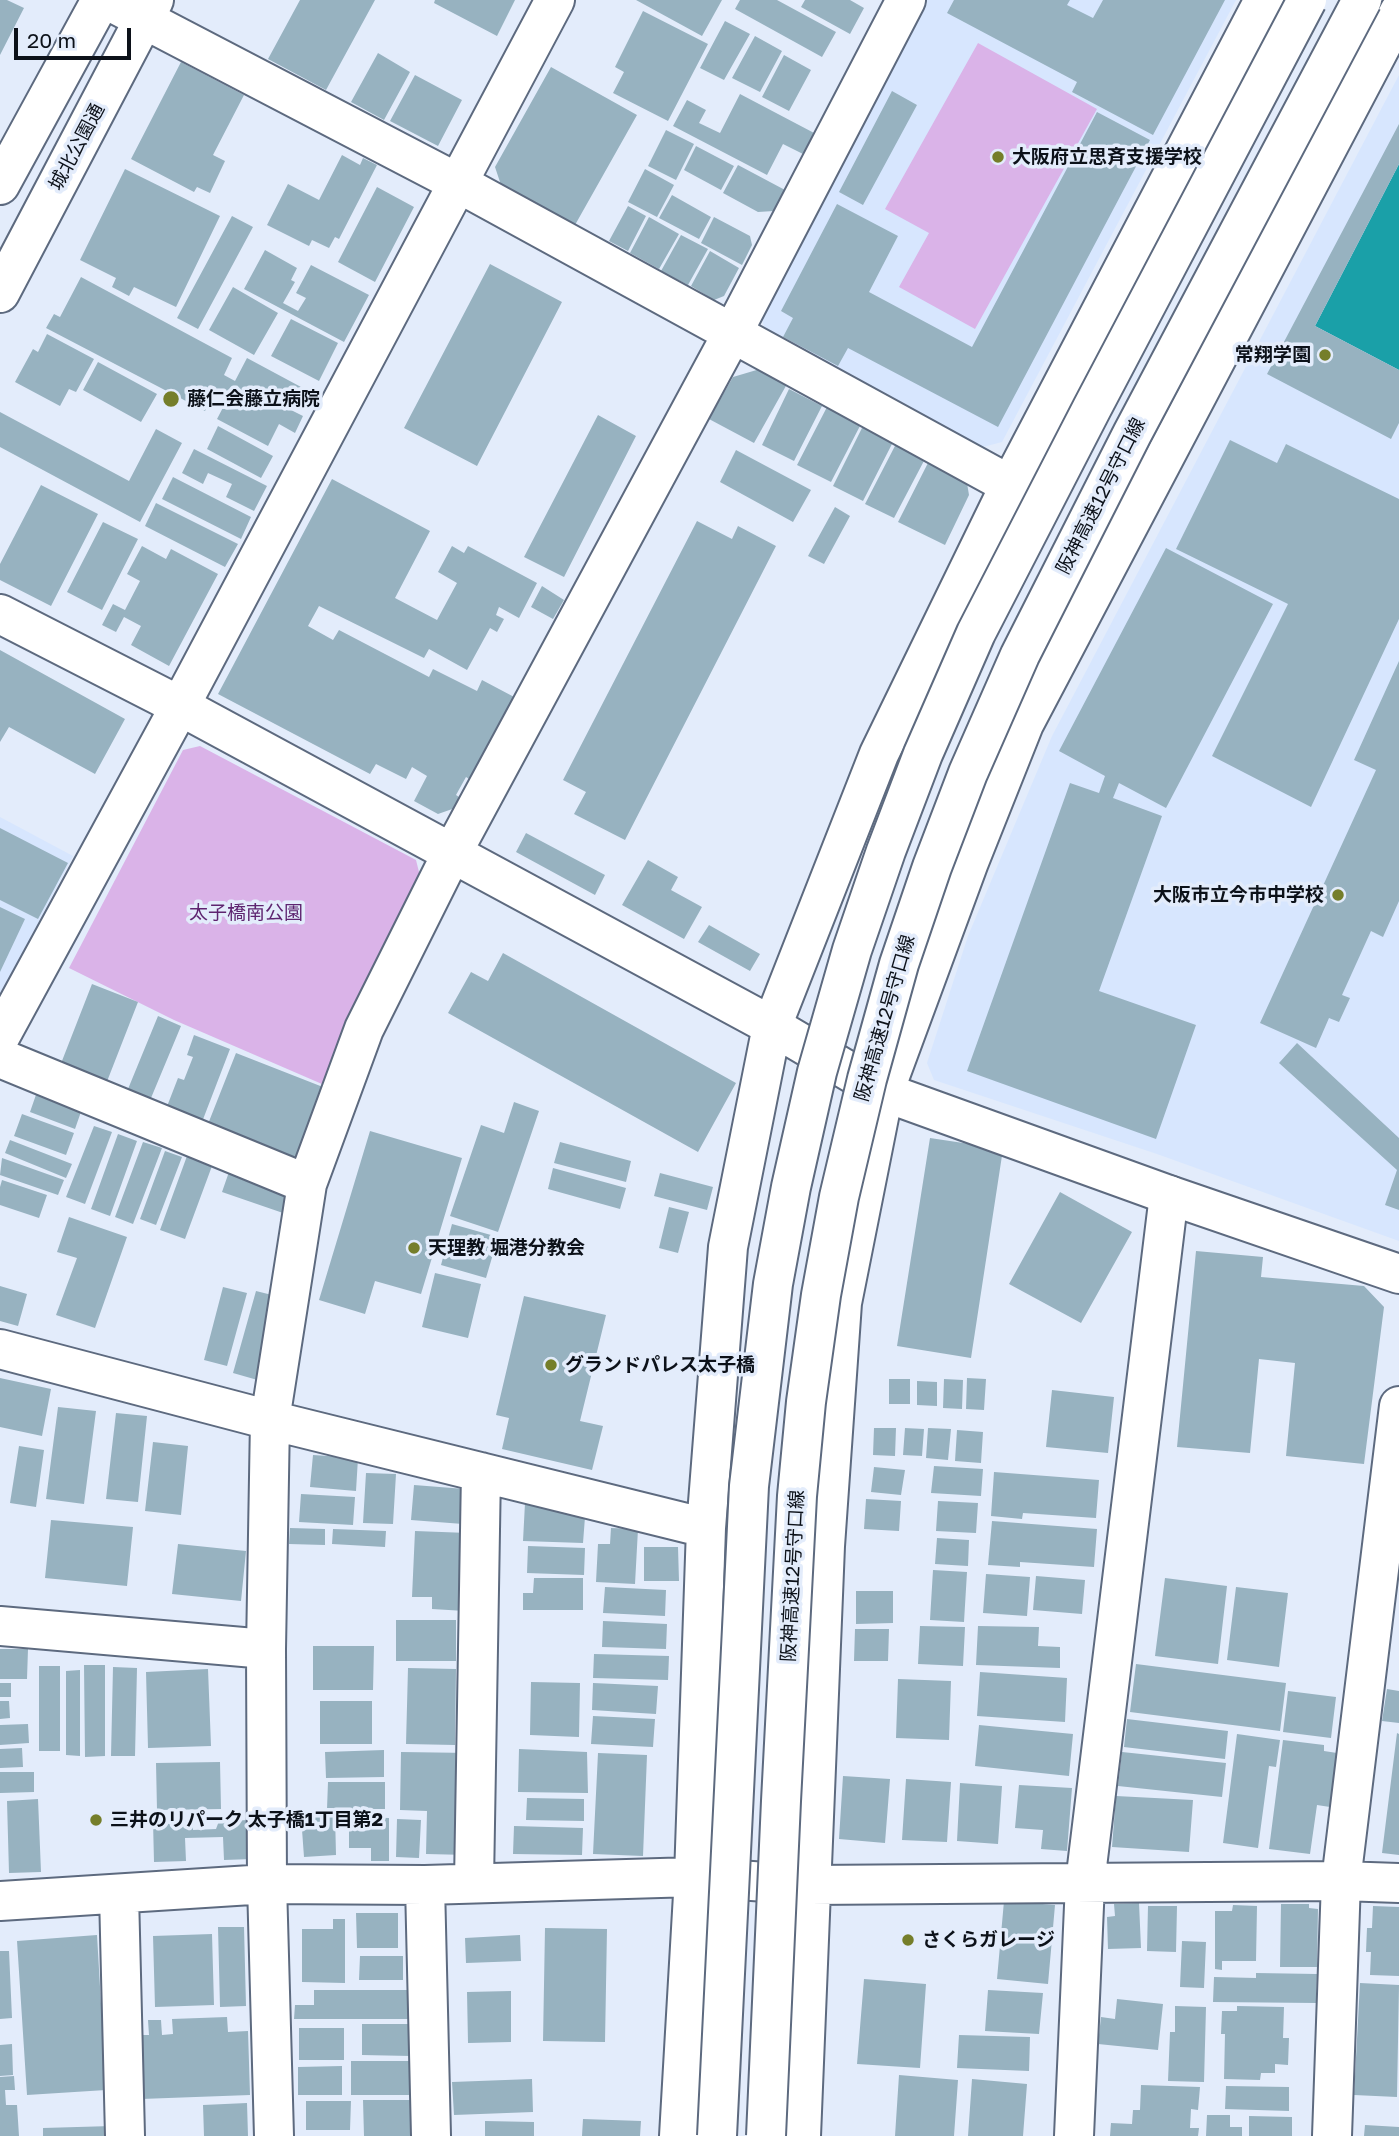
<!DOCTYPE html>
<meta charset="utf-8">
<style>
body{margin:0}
#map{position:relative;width:1399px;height:2136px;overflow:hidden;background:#e3ecfb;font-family:"Golos Text",sans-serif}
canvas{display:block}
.scale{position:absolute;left:14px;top:28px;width:117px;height:32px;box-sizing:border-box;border:4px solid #0c1119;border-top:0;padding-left:9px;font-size:21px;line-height:24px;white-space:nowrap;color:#0c1119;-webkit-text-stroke:5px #e3ecfb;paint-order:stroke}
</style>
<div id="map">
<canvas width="1399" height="2136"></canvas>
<div class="scale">20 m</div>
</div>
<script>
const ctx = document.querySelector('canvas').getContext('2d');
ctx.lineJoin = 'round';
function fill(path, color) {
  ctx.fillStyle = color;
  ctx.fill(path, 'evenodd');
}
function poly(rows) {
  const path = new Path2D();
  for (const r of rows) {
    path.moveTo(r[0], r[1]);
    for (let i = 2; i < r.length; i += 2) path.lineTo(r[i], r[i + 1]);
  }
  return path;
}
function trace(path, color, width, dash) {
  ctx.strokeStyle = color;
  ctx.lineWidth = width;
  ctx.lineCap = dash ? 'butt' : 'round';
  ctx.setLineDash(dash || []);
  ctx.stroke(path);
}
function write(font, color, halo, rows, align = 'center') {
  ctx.font = font + ' "Golos Text","Noto Sans JP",sans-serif';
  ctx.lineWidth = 7;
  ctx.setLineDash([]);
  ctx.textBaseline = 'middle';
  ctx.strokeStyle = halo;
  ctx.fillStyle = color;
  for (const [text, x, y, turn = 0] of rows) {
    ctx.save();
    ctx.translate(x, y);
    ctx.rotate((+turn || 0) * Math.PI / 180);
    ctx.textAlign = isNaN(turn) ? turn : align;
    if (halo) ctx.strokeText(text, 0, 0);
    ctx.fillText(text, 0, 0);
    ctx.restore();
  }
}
const built = poly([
 [927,0,1236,0,1002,442,983,447,765,330,760,313],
 [1399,75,1399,1241,1157,1154,934,1080,927,1063,968,936,1052,736],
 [0,817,73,856,0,996]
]);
const green = poly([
 [978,43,1097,109,975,329,899,287,929,233,885,209],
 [200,746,416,860,420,876,383,945,322,1084,174,1020,69,968,183,750]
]);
const water = poly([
 [1399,164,1399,370,1315,326]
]);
const building = poly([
 [0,0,7,0,24,8,0,55],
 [300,0,375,0,326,90,268,59],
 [435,0,515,0,497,36,434,3],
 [636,0,722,0,702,36],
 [740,0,777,0,836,32,822,57,735,9],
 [805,0,850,0,864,8,850,34,801,7],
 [954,0,1070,0,1067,5,1093,18,1103,0,1225,0,1153,135,1072,92,1077,82,947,13],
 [643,11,708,44,668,121,613,93,624,72,615,67],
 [725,21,750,34,724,80,700,68],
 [755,36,782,51,760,92,732,78],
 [378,53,410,72,384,120,351,102],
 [784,55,811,70,789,111,762,97],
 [181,62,244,95,213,155,225,161,210,193,197,187,194,192,131,159],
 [551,67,637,115,575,225,501,185,495,167],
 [415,75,462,100,438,146,390,121],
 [892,91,917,105,863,205,839,192],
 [740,94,816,134,805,155,783,144,767,175,673,126,687,100,706,110,699,123,720,133],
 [1097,112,1150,140,998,427,848,348,838,366,783,337,793,318,781,311,837,204,898,236,869,292,972,347],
 [1399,124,1399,164,1315,326,1399,370,1399,423,1391,439,1267,374],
 [666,130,694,144,676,180,648,166],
 [696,146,734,166,721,190,684,170],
 [342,155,360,165,363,158,377,165,339,239,335,237,329,248,312,240,309,246,267,225,288,184,319,200],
 [738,165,785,190,774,211,758,212,723,193],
 [125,169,220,216,176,307,134,287,129,296,112,287,116,278,80,260],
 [645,169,674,185,657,217,628,202],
 [377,187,414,207,375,282,338,262],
 [672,195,711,217,699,239,659,218],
 [628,206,646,216,628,251,609,241],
 [232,216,253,227,198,329,177,318],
 [649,217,679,234,659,269,630,253],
 [714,217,750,236,752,245,742,265,701,243],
 [681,235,708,249,688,285,661,271],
 [265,250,297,268,291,280,295,282,283,303,298,311,306,298,296,293,311,265,369,295,344,342,244,289],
 [710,251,739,268,724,296,714,300,691,286],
 [490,264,562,302,477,466,404,428],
 [81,277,232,358,224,375,235,381,247,358,301,387,289,409,303,416,295,433,279,424,268,446,217,419,229,396,216,389,205,411,46,328,54,314,60,317],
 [233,287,278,313,254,355,209,330],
 [291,319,338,343,319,381,271,356],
 [47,334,94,359,76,392,69,389,60,406,15,382,33,349,38,352],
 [98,362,157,394,141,422,83,390],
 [760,369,787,384,754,443,709,419,733,377],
 [789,389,822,406,794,461,762,445],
 [827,407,861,424,831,482,797,465],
 [0,412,129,481,156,429,182,443,140,522,0,447],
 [598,415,636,436,564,577,524,557],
 [218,426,273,456,261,478,207,449],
 [863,426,893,442,863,501,833,486],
 [1230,440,1277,463,1286,444,1399,499,1399,619,1311,807,1212,756,1288,604,1176,549],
 [897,442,926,457,894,518,865,504],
 [194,449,267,486,254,511,226,497,232,484,208,473,203,484,182,473],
 [736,450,811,490,793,522,720,482],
 [931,457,966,477,969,495,945,545,898,522],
 [173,477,251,517,241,539,162,499],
 [332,479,430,531,395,598,437,620,457,583,438,572,452,546,464,553,468,546,537,583,519,618,499,607,496,615,504,619,497,632,490,628,467,670,429,649,424,658,319,606,308,626,333,640,339,630,429,677,433,669,477,691,482,680,516,698,472,781,466,777,456,795,462,799,458,807,438,814,414,801,427,776,412,767,406,779,376,764,370,774,218,694],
 [41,485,98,514,51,606,0,580,0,564],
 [156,503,238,544,225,567,145,526],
 [835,507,850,516,824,564,808,556],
 [697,521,732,539,738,526,776,546,625,840,574,814,586,792,563,780],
 [103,522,138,539,102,610,67,592],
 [142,546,166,559,171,549,218,574,169,666,131,645,141,626,124,617,116,632,102,625,113,604,125,610,140,581,127,574],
 [1166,548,1273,604,1166,808,1119,783,1113,798,1162,816,1099,991,1196,1025,1156,1139,967,1071,1070,783,1099,793,1105,776,1059,751],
 [542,586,564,600,553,619,531,607],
 [0,650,125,719,95,774,9,727,0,742],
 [1399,661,1399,901,1383,937,1371,931,1342,995,1350,998,1339,1022,1329,1018,1316,1048,1260,1023,1376,770,1354,760],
 [0,828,68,863,38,919,0,900],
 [526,833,605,875,595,895,516,852],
 [648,860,678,877,671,890,702,907,684,939,622,905],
 [0,907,25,919,0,972],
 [709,925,760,954,750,971,698,942],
 [503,953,736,1083,698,1152,448,1013,471,972,488,981],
 [92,984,138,1002,106,1084,60,1066],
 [158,1016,181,1026,151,1098,128,1089],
 [194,1035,230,1049,202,1122,166,1109,178,1078,184,1080,193,1057,187,1055],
 [1297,1043,1399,1138,1399,1210,1385,1205,1397,1170,1279,1063],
 [236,1053,328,1089,299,1160,208,1124],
 [38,1089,83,1106,75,1129,30,1112],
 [514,1102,539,1111,498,1232,450,1216,481,1125,504,1133],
 [22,1114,74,1133,66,1155,14,1136],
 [94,1126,112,1132,85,1204,66,1197],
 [370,1131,462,1158,421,1294,375,1281,365,1314,319,1300],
 [118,1134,137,1141,110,1216,91,1209],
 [930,1138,1003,1149,971,1358,897,1346],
 [10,1140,72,1164,66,1178,5,1153],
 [143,1142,162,1148,133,1224,115,1217],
 [560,1142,631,1161,626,1182,554,1163],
 [165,1151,182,1157,156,1225,140,1219],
 [187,1156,212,1166,185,1239,160,1230],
 [2,1158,64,1180,58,1195,0,1175],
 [553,1168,626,1188,620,1209,548,1189],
 [230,1169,292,1191,283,1213,222,1192],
 [660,1173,713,1187,707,1210,654,1196],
 [2,1180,47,1195,39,1218,0,1205,0,1187],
 [1060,1192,1132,1232,1081,1323,1009,1284],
 [669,1207,689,1212,678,1253,659,1248],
 [69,1217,127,1237,95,1328,56,1315,77,1258,57,1252],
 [452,1224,498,1237,486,1278,441,1265],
 [1196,1251,1263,1257,1261,1277,1364,1286,1384,1307,1364,1464,1286,1456,1295,1363,1259,1359,1250,1453,1177,1447],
 [435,1273,481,1284,468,1338,422,1327],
 [0,1286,27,1294,18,1326,0,1321],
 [223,1287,247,1293,227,1366,204,1360],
 [256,1291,284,1298,261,1381,233,1373],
 [524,1296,606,1315,580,1421,603,1426,592,1470,502,1449,509,1418,496,1415],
 [0,1378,51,1389,42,1436,0,1427],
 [967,1378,986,1379,984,1410,966,1409],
 [889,1379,910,1379,910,1404,889,1404],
 [944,1379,963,1380,962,1409,943,1408],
 [917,1381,937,1382,937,1406,917,1405],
 [1052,1390,1114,1397,1108,1453,1046,1447],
 [58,1407,96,1411,84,1504,46,1499],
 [116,1413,147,1416,138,1502,106,1499],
 [874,1428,896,1428,895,1456,873,1455],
 [905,1428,924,1429,922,1456,903,1455],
 [928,1428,951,1429,948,1460,926,1458],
 [957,1430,983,1432,981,1463,955,1461],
 [153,1442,188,1446,181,1515,145,1511],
 [19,1446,44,1450,36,1507,10,1503],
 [313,1455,358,1458,356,1491,310,1487],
 [934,1466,983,1469,981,1496,931,1493],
 [874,1467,905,1470,901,1495,871,1492],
 [994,1472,1099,1480,1096,1518,1023,1513,1022,1519,991,1516],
 [366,1473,396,1474,393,1524,363,1523],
 [414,1485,465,1489,463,1524,411,1520],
 [301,1494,355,1497,353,1525,299,1522],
 [866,1499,901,1501,899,1531,864,1529],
 [938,1501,978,1503,976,1533,936,1531],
 [525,1503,585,1517,583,1543,523,1541],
 [51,1520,133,1527,127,1586,45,1578],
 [992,1521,1097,1529,1094,1567,1020,1562,1020,1567,988,1565],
 [290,1528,325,1529,325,1545,289,1544],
 [611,1528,638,1529,635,1584,596,1582,598,1544,610,1544],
 [333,1529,386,1531,385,1547,332,1544],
 [415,1531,468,1533,465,1611,432,1609,432,1597,412,1597],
 [937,1538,969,1540,968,1566,935,1564],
 [178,1544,246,1551,241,1601,172,1594],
 [528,1546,585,1548,584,1575,527,1573],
 [644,1547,678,1547,679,1581,644,1581],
 [933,1570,967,1572,964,1622,930,1620],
 [986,1574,1030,1577,1027,1616,983,1613],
 [1036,1576,1085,1580,1082,1614,1033,1610],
 [534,1578,583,1578,583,1610,523,1610,523,1593,533,1593],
 [1165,1578,1227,1586,1218,1664,1155,1656],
 [605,1587,666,1590,665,1616,603,1613],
 [1236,1587,1288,1593,1279,1667,1227,1660],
 [856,1591,893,1591,893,1623,856,1624],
 [396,1620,456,1620,456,1661,396,1661],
 [603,1621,667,1624,666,1649,602,1647],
 [920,1626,965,1627,963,1666,918,1664],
 [978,1626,1039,1627,1038,1646,1060,1647,1060,1668,976,1665],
 [855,1629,889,1629,888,1661,854,1661],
 [313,1646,374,1646,373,1690,313,1690],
 [0,1649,28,1649,27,1679,0,1679],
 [594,1654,669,1656,668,1680,593,1678],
 [1136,1664,1286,1683,1280,1731,1130,1712],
 [84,1665,105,1665,105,1756,85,1757],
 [39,1666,60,1666,60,1751,39,1751],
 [113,1667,137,1668,135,1756,111,1756],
 [408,1668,456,1669,455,1745,406,1744],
 [208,1669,211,1746,148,1748,146,1672],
 [80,1670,80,1756,66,1755,66,1671],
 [980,1672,1067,1678,1065,1722,977,1716],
 [898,1679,951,1681,949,1740,896,1738],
 [531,1682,580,1683,579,1737,530,1735],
 [0,1683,11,1683,11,1697,0,1697],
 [593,1683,658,1686,656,1714,592,1710],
 [1387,1689,1399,1691,1399,1723,1382,1721],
 [1288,1691,1336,1697,1331,1738,1283,1732],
 [0,1701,9,1701,10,1718,0,1719],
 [320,1701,372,1701,372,1744,320,1744],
 [593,1716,655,1719,653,1747,591,1744],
 [1127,1719,1228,1731,1225,1759,1124,1747],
 [28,1724,29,1743,0,1745,0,1725],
 [979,1725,1073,1734,1069,1776,975,1766],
 [1397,1733,1399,1734,1399,1855,1382,1853],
 [1237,1734,1280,1740,1276,1767,1269,1766,1258,1848,1223,1843],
 [1283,1740,1324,1745,1324,1751,1337,1753,1330,1807,1317,1805,1310,1854,1269,1849],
 [22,1748,23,1767,0,1768,0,1749],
 [519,1749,587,1752,588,1793,518,1792],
 [384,1750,384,1777,326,1778,325,1752],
 [401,1752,471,1753,468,1855,426,1854,427,1811,400,1810],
 [1122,1752,1226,1763,1222,1797,1118,1786],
 [598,1753,647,1755,643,1856,593,1854],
 [220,1762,221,1809,157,1810,156,1763],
 [0,1772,34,1772,34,1792,0,1793],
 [843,1776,890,1779,885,1843,839,1839],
 [906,1779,951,1782,947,1842,902,1840],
 [328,1782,385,1782,385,1809,327,1809],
 [960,1783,1002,1786,998,1844,957,1841],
 [1019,1785,1072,1788,1067,1851,1041,1849,1043,1830,1015,1828],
 [1116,1796,1193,1800,1189,1852,1112,1847],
 [527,1798,584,1799,584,1821,526,1820],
 [38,1799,41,1872,9,1873,7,1801],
 [335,1814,336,1855,304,1857,301,1816],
 [349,1817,389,1818,389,1861,371,1861,371,1848,349,1848],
 [397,1819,421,1820,419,1858,396,1857],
 [193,1820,193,1830,216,1829,219,1821,251,1820,252,1859,224,1860,223,1837,185,1838,186,1861,154,1862,153,1821],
 [514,1826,583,1828,582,1855,513,1854],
 [1004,1901,1055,1905,1048,1984,997,1979],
 [1139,1903,1141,1948,1108,1949,1107,1917,1115,1916,1114,1904],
 [1281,1904,1309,1904,1309,1908,1318,1909,1317,1967,1280,1967],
 [1233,1905,1257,1906,1256,1961,1222,1961,1222,1970,1215,1969,1215,1911,1232,1911],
 [1148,1906,1177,1906,1176,1952,1147,1951],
 [1373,1906,1399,1907,1399,1976,1370,1975,1371,1952,1366,1952,1367,1928,1372,1928],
 [356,1913,398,1913,398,1948,357,1948],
 [333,1919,345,1919,345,1983,302,1982,302,1929,333,1929],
 [218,1927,244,1927,246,2006,220,2007],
 [545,1928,607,1929,605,2042,543,2041],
 [212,1934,214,2005,155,2007,153,1936],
 [97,1935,106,2090,27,2095,17,1941],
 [520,1935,521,1961,466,1963,465,1938],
 [1182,1941,1206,1942,1204,1988,1180,1987],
 [0,1951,9,1951,12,2018,0,2019],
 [360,1956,403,1956,403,1980,359,1980],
 [1256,1973,1317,1974,1316,2003,1213,2002,1214,1977,1256,1978],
 [864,1979,926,1984,920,2068,857,2064],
 [1360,1983,1399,1985,1397,2097,1354,2095],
 [314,1990,411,1990,411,2019,294,2019,295,2005,314,2005],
 [988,1990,1043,1993,1039,2034,985,2031],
 [511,1991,511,2042,468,2043,467,1992],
 [1117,1999,1163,2004,1158,2050,1098,2044,1101,2017,1115,2019],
 [1175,2006,1206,2007,1204,2082,1168,2081,1170,2032,1175,2032],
 [1237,2006,1284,2007,1283,2038,1289,2038,1288,2065,1275,2064,1275,2073,1261,2073,1260,2080,1224,2079,1225,2034,1221,2034,1222,2011,1237,2011],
 [227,2017,228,2032,248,2031,250,2095,141,2099,139,2035,149,2035,148,2020,161,2020,162,2035,173,2034,172,2019],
 [362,2024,411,2024,411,2056,362,2055],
 [299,2028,344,2028,344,2060,299,2060],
 [959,2035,1030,2037,1029,2071,957,2068],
 [12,2044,13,2075,0,2076,0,2045],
 [351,2061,410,2061,410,2095,351,2095],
 [342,2066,342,2095,298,2095,298,2067],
 [899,2075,958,2080,954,2136,895,2136],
 [14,2076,15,2090,5,2090,6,2105,17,2105,19,2136,0,2136,0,2077],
 [532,2079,533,2112,454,2115,452,2082],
 [972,2079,1027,2084,1023,2136,968,2136],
 [1141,2085,1200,2087,1198,2110,1191,2109,1190,2128,1199,2128,1198,2136,1110,2136,1111,2123,1132,2124,1133,2110,1140,2110],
 [1226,2086,1289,2087,1289,2111,1225,2109],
 [363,2100,413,2100,413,2136,364,2136],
 [306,2101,351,2101,350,2130,306,2130],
 [247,2103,248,2136,204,2136,203,2105],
 [1207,2115,1230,2115,1230,2127,1242,2127,1242,2136,1206,2136],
 [1249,2116,1292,2117,1292,2136,1249,2136],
 [583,2119,641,2121,640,2136,582,2136],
 [485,2121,534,2122,534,2136,485,2136],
 [1365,2125,1399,2127,1399,2136,1364,2136],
 [112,2126,112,2136,43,2136,43,2128]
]);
const street = poly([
 [107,0,458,183,1010,485],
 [0,614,180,706,772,1026,884,1092],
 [0,1037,180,706,555,0],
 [0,1058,307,1184],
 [0,1349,270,1420,706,1528],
 [0,1626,266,1649],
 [474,1882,481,1472],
 [425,1885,431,2136],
 [119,1894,125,2136],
 [0,1901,267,1884,425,1885,694,1877,810,1885,1341,1881,1399,1883],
 [274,2136,267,1884,266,1649,270,1420,307,1184,364,1029,451,855,732,334,906,0],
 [679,2136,694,1877,706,1528,728,1247,772,1026,879,754,1010,485,1264,0],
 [801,2136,825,1546,842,1303,884,1092,969,862,1024,724,1399,12],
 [1074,2136,1085,1883,1169,1195],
 [1332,2136,1341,1881,1399,1406]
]);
const secondary = poly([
 [884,1092,1169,1195,1399,1274]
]);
const primary = poly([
 [0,185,101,0],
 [0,293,154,0]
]);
const highwayBridge = poly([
 [717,2136,749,1486,773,1284,791,1187,817,1072,852,950,886,851,923,754,976,633,1092,408,1307,0],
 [766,2136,781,1801,797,1496,806,1402,821,1295,839,1197,867,1079,899,964,932,867,968,773,1020,655,1132,434,1362,0]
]);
const markers = [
 [998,157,7,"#757e2a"],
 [1325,355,7,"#757e2a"],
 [171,399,9,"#757e2a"],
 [1338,895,7,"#757e2a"],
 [414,1248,7,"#757e2a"],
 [551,1365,7,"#757e2a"],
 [96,1820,7,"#757e2a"],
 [908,1940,7,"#757e2a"]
];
const streetNames = [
 ["城北公園通",77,147,-62],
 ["阪神高速12号守口線",1101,496,-63],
 ["阪神高速12号守口線",885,1018,-74],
 ["阪神高速12号守口線",793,1576,-87]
];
const poiNames = [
 ["大阪府立思斉支援学校",1012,157],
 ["常翔学園",1311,355,"right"],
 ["藤仁会藤立病院",187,399],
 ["大阪市立今市中学校",1324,895,"right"],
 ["天理教 堀港分教会",428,1248],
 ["グランドパレス太子橋",565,1365],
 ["三井のリパーク 太子橋1丁目第2",110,1820],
 ["さくらガレージ",922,1940]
];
const parkNames = [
 ["太子橋南公園",246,913]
];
fill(built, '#d7e6fe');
fill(green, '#dab3e8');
fill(water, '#1aa0a8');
fill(building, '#97b2c0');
trace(street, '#5d6a7f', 42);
trace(secondary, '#5d6a7f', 42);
trace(primary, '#5d6a7f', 42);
trace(street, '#fff', 38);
trace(secondary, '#fff', 38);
trace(primary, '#fff', 38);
trace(highwayBridge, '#5d6a7f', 42, []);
trace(highwayBridge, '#fff', 38);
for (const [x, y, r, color] of markers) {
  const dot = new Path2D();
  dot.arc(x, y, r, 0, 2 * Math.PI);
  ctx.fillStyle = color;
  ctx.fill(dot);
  trace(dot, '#e3ecfb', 2.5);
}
write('19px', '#0c1119', '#e3ecfb', streetNames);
write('bold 19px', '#0c1119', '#e3ecfb', poiNames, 'left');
write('19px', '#5e2470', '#e3ecfb', parkNames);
</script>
